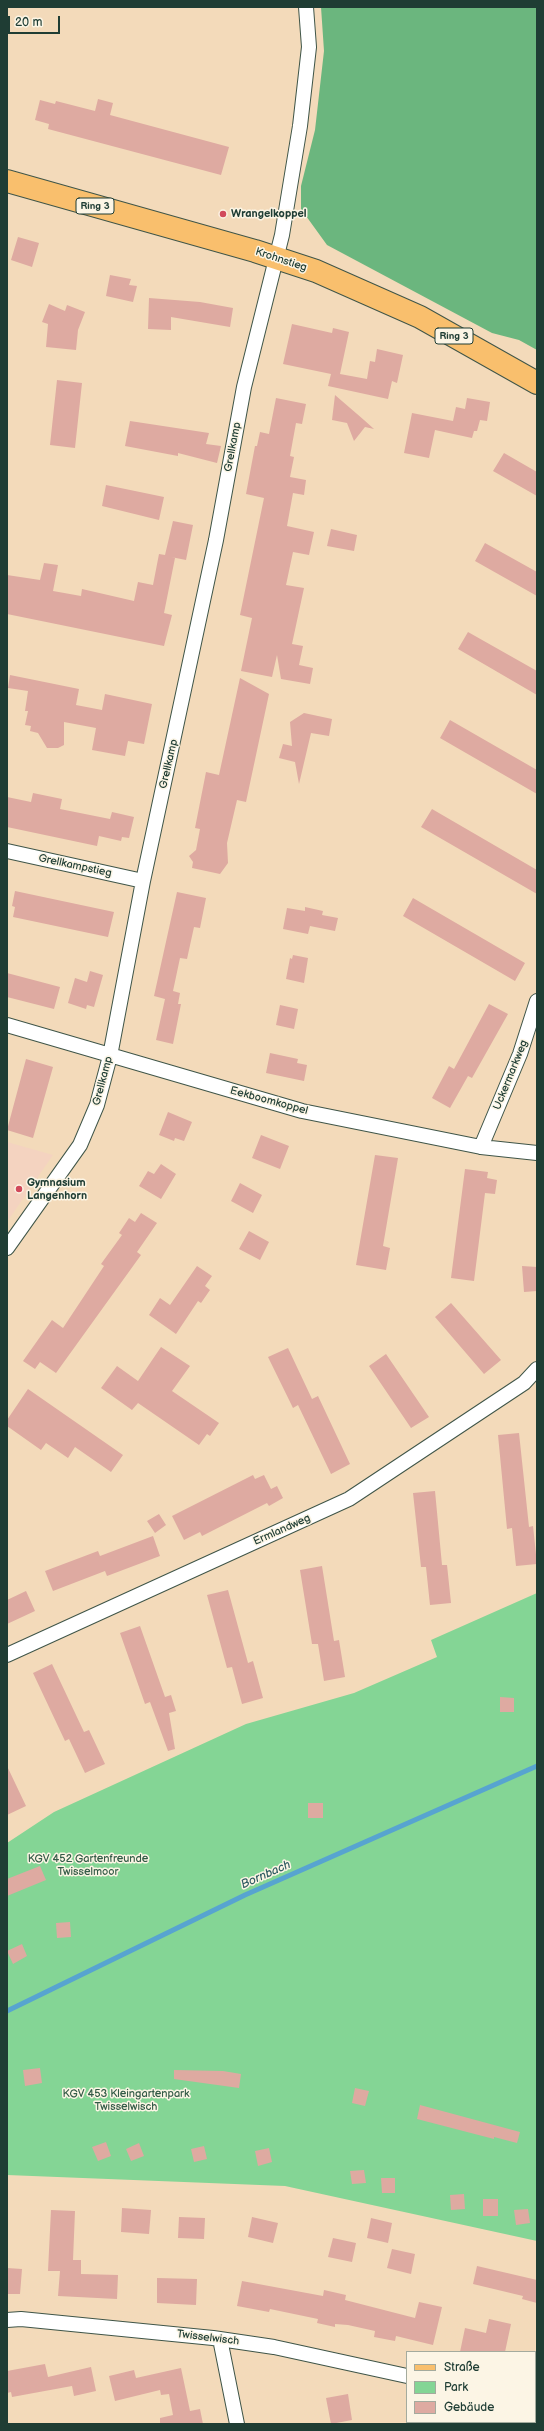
<!DOCTYPE html>
<meta charset="utf-8">
<style>
body{margin:0}
#map{position:relative;width:544px;height:2431px;overflow:hidden;background:#f3daba;font-family:"Balsamiq Sans",sans-serif}
canvas{display:block}
.frame{position:absolute;inset:0;border:8px solid #1f3d34;pointer-events:none}
.legend{position:absolute;left:406px;top:2351px;width:130px;height:72px;box-sizing:border-box;background:#fcf5e5;border:1px solid #a4ab9e;margin:0;padding:5px 7px;list-style:none;font-size:12px;color:#1f3d34}
.legend li{display:flex;align-items:center;gap:8px;height:20px}
.legend b{width:20px;border:1px solid #a4ab9e}
.scale{position:absolute;left:8px;top:16px;width:52px;height:18px;box-sizing:border-box;border:2px solid #1f3d34;border-top:0;padding-left:5px;font-size:12px;line-height:14px;white-space:nowrap;color:#1f3d34;-webkit-text-stroke:3px #fcf5e5;paint-order:stroke}
</style>
<div id="map">
<canvas width="544" height="2431"></canvas>
<div class="frame"></div>
<ul class="legend">
<li><b style="height:5px;background:#f9bf6d"></b>Straße</li>
<li><b style="height:11px;background:#84d595"></b>Park</li>
<li><b style="height:11px;background:#deaaa1"></b>Gebäude</li>
</ul>
<div class="scale">20 m</div>
</div>
<script>
const ctx = document.querySelector('canvas').getContext('2d');
ctx.lineJoin = 'round';
function fill(path, color) {
  ctx.fillStyle = color;
  ctx.fill(path, 'evenodd');
}
function poly(rows) {
  const path = new Path2D();
  for (const r of rows) {
    path.moveTo(r[0], r[1]);
    for (let i = 2; i < r.length; i += 2) path.lineTo(r[i], r[i + 1]);
  }
  return path;
}
function trace(path, color, width, dash) {
  ctx.strokeStyle = color;
  ctx.lineWidth = width;
  ctx.lineCap = dash ? 'butt' : 'round';
  ctx.setLineDash(dash || []);
  ctx.stroke(path);
}
function write(font, color, halo, rows, align = 'center') {
  ctx.font = font + ' "Balsamiq Sans",sans-serif';
  ctx.lineWidth = 3;
  ctx.setLineDash([]);
  ctx.textBaseline = 'middle';
  ctx.strokeStyle = halo;
  ctx.fillStyle = color;
  for (const [text, x, y, turn = 0] of rows) {
    ctx.save();
    ctx.translate(x, y);
    ctx.rotate((+turn || 0) * Math.PI / 180);
    ctx.textAlign = isNaN(turn) ? turn : align;
    if (halo) ctx.strokeText(text, 0, 0);
    ctx.fillText(text, 0, 0);
    ctx.restore();
  }
}
const built = poly([
 [7,1142,53,1155,7,1222]
]);
const green = poly([
 [537,1593,537,2241,285,2186,7,2175,7,1843,54,1812,246,1724,354,1693,437,1657,431,1640]
]);
const forest = poly([
 [321,7,537,7,537,350,519,340,492,333,327,245,301,209,301,186,315,130,324,51]
]);
const stream = poly([
 [7,2011,245,1895,537,1766]
]);
const building = poly([
 [98,99,113,103,110,115,229,147,221,175,48,129,49,124,35,120,40,100,55,104,56,101,95,111],
 [18,237,39,243,32,267,11,260],
 [110,275,131,279,129,285,137,286,133,302,106,296],
 [149,298,200,302,233,308,230,327,171,317,171,330,148,329],
 [49,304,65,311,67,305,85,312,78,330,76,350,46,347,48,324,42,322],
 [292,324,332,333,333,328,349,332,340,374,367,379,370,361,375,362,377,349,403,355,397,383,392,381,388,399,328,386,331,374,283,364],
 [57,380,82,383,75,448,50,445],
 [335,395,364,420,374,429,365,427,354,441,347,423,332,420],
 [276,398,306,404,302,424,296,423,290,456,294,457,290,477,306,480,304,495,293,493,287,526,314,532,309,555,293,552,286,585,304,588,292,644,303,646,299,665,313,668,310,684,281,679,277,655,272,677,241,671,252,618,240,615,264,498,246,494,255,446,257,446,260,432,269,434],
 [467,398,490,402,487,421,480,420,477,431,474,431,472,438,435,430,429,458,404,453,412,413,453,421,456,407,465,409],
 [130,421,209,433,206,444,221,446,217,463,178,453,178,456,125,446],
 [504,453,537,472,537,496,493,471],
 [106,485,164,497,159,520,102,506],
 [173,521,193,525,186,560,171,557,175,558,164,613,172,615,164,646,7,614,7,575,40,580,44,563,58,565,53,591,81,596,82,589,134,601,138,582,153,585,159,554,165,555],
 [331,529,357,535,354,551,327,546],
 [485,543,537,572,537,596,475,561],
 [468,632,537,671,537,695,458,649],
 [10,675,79,689,76,705,102,710,105,694,152,704,144,744,128,741,125,756,92,750,96,728,64,722,64,745,58,748,47,748,38,733,30,731,31,726,25,725,28,711,25,711,28,691,8,688],
 [240,678,269,694,246,802,237,800,227,843,228,863,220,874,192,868,193,862,189,856,196,850,200,829,195,828,206,772,219,775],
 [304,713,332,719,329,736,311,733,299,784,295,762,279,758,283,744,292,746,290,722],
 [450,720,537,770,537,794,440,738],
 [33,793,62,799,60,809,110,819,112,812,134,817,129,838,122,837,121,841,99,836,97,846,7,827,7,797,31,802],
 [432,809,537,870,537,894,421,827],
 [15,891,114,912,108,937,13,917,15,907,12,906],
 [177,892,206,898,200,928,194,927,187,959,180,958,173,991,180,993,178,1004,181,1004,173,1044,156,1040,165,999,154,996],
 [413,898,525,963,515,981,403,916],
 [305,907,323,911,322,915,338,918,335,931,310,926,308,934,283,929,287,908,305,911],
 [293,955,308,958,304,983,286,979,290,958,292,959],
 [90,971,103,975,94,1007,87,1005,86,1009,68,1003,75,978,87,982],
 [7,973,60,987,54,1009,7,997],
 [489,1004,508,1014,472,1078,468,1076,450,1108,432,1098,449,1066,454,1069],
 [280,1005,298,1009,294,1029,276,1025],
 [270,1053,298,1059,297,1063,307,1065,304,1081,266,1073],
 [26,1059,53,1067,33,1138,7,1130],
 [168,1112,192,1122,184,1141,175,1138,174,1141,159,1135],
 [261,1135,289,1146,280,1169,252,1158],
 [375,1155,398,1158,383,1246,390,1248,386,1270,356,1265],
 [161,1164,176,1174,161,1199,139,1186,148,1171,154,1174],
 [465,1169,488,1172,487,1178,497,1180,495,1194,485,1193,474,1281,451,1278],
 [240,1183,262,1195,253,1213,231,1201],
 [141,1213,157,1223,137,1252,141,1255,56,1373,40,1362,35,1369,23,1361,52,1320,63,1328,104,1266,101,1264,122,1235,119,1233,129,1218,135,1222],
 [249,1231,269,1242,260,1260,239,1249],
 [197,1266,212,1276,205,1286,210,1290,201,1303,198,1301,176,1334,149,1315,160,1298,170,1305],
 [522,1266,537,1267,537,1291,524,1292],
 [451,1303,501,1360,484,1374,435,1317],
 [161,1347,190,1366,172,1391,219,1423,210,1436,207,1434,199,1445,138,1403,132,1410,101,1388,117,1366,138,1381],
 [288,1348,312,1399,318,1396,350,1464,331,1474,298,1405,293,1408,268,1357],
 [386,1354,429,1417,411,1428,369,1366],
 [28,1389,123,1455,111,1472,75,1447,68,1458,46,1443,41,1450,7,1426,7,1420],
 [519,1433,529,1527,533,1526,537,1564,516,1566,512,1528,507,1529,498,1435],
 [253,1475,255,1479,264,1475,271,1489,277,1486,283,1498,269,1506,267,1503,202,1536,200,1532,184,1540,172,1516],
 [435,1491,442,1565,447,1565,451,1603,430,1605,426,1567,421,1567,413,1493],
 [159,1514,166,1525,155,1533,147,1521],
 [153,1536,160,1556,107,1576,105,1571,53,1591,45,1571,98,1551,100,1556],
 [322,1566,334,1641,339,1640,345,1677,324,1681,318,1644,312,1644,300,1570],
 [228,1590,248,1663,253,1661,263,1698,242,1704,232,1667,227,1668,207,1595],
 [26,1591,35,1611,7,1624,7,1600],
 [140,1626,165,1697,171,1695,176,1711,169,1713,175,1749,168,1751,150,1702,145,1704,120,1633],
 [52,1664,84,1732,89,1730,105,1764,85,1773,69,1739,65,1741,33,1673],
 [500,1697,514,1698,514,1712,500,1712],
 [7,1766,26,1806,7,1815],
 [308,1803,323,1803,323,1818,308,1818],
 [40,1866,46,1880,7,1896,7,1879],
 [70,1922,71,1937,57,1938,56,1923],
 [22,1944,27,1956,13,1964,7,1951],
 [40,2068,42,2083,25,2086,23,2070],
 [174,2070,223,2071,241,2074,239,2088,174,2079],
 [355,2088,369,2091,365,2106,352,2103],
 [420,2105,520,2132,517,2143,494,2137,494,2139,417,2119],
 [106,2142,111,2156,98,2161,92,2147],
 [139,2143,144,2156,131,2161,126,2149],
 [204,2146,207,2159,194,2162,191,2149],
 [269,2148,272,2162,258,2166,255,2151],
 [364,2170,366,2183,352,2184,350,2171],
 [381,2178,395,2178,395,2193,382,2193],
 [464,2194,465,2209,451,2210,450,2195],
 [483,2199,498,2199,498,2216,483,2216],
 [122,2208,151,2210,149,2234,121,2232],
 [528,2209,530,2223,516,2225,514,2210],
 [51,2210,75,2211,73,2260,81,2260,81,2274,118,2275,117,2299,58,2296,60,2271,48,2271],
 [179,2217,205,2218,204,2239,178,2238],
 [252,2217,278,2223,273,2243,248,2237],
 [371,2218,392,2223,388,2243,367,2238],
 [333,2238,356,2243,352,2262,328,2257],
 [392,2249,415,2254,411,2274,387,2268],
 [477,2266,537,2280,537,2303,522,2299,523,2296,473,2284],
 [7,2268,22,2269,20,2294,7,2294],
 [157,2278,197,2279,196,2305,157,2303],
 [242,2281,323,2296,324,2290,346,2295,345,2300,415,2318,419,2302,442,2307,433,2345,396,2336,395,2341,374,2337,375,2331,348,2325,335,2324,335,2327,317,2323,318,2319,270,2309,269,2312,237,2306],
 [489,2319,511,2324,505,2352,460,2352,465,2328,486,2333],
 [45,2364,48,2377,91,2367,96,2391,74,2396,72,2386,12,2397,11,2392,7,2393,7,2371],
 [181,2368,190,2411,200,2409,203,2424,160,2424,160,2418,173,2415,169,2394,161,2395,160,2390,115,2401,109,2376,134,2370,136,2378],
 [348,2394,352,2420,331,2424,326,2398]
]);
const street = poly([
 [7,851,143,881],
 [7,1025,302,1111,481,1147,537,1153],
 [481,1147,520,1054,537,1001],
 [7,1248,80,1145,97,1105,110,1056,143,881,216,540,244,387,282,235,300,126,309,47,306,7],
 [7,1655,349,1499,524,1383,537,1369],
 [7,2320,21,2319,213,2338,274,2347,407,2376],
 [220,2339,237,2424],
 [535,2404,537,2405]
]);
const primary = poly([
 [7,181,255,251,316,271,420,317,537,383]
]);
const markers = [
 [223,214,4,"#d1495b"],
 [19,1189,4,"#d1495b"]
];
const shields = [
 [95,206,38],
 [454,336,38]
];
const shieldNames = [
 ["Ring 3",95,206],
 ["Ring 3",454,336]
];
const poiNames = [
 ["Wrangelkoppel",231,214],
 ["Gymnasium",27,1183],
 ["Langenhorn",27,1196]
];
const streetNames = [
 ["Krohnstieg",281,260,18],
 ["Grellkamp",233,447,-79],
 ["Grellkamp",169,764,-77],
 ["Grellkampstieg",75,866,12],
 ["Uckermarkweg",511,1075,-68],
 ["Grellkamp",103,1081,-75],
 ["Eekboomkoppel",269,1101,15],
 ["Ermlandweg",282,1530,-24],
 ["Twisselwisch",208,2338,7]
];
const parkNames = [
 ["KGV 452 Gartenfreunde",88,1859],
 ["Twisselmoor",88,1872],
 ["KGV 453 Kleingartenpark",126,2094],
 ["Twisselwisch",126,2107]
];
const waterNames = [
 ["Bornbach",266,1875,-24]
];
fill(built, '#f4d3c0');
fill(green, '#84d595');
fill(forest, '#6bb67e');
trace(stream, '#57a4d0', 5);
fill(building, '#deaaa1');
trace(street, '#3f5548', 16);
trace(primary, '#3f5548', 24);
trace(street, '#fff', 14);
trace(primary, '#f9bf6d', 22);
for (const [x, y, r, color] of markers) {
  const dot = new Path2D();
  dot.arc(x, y, r, 0, 2 * Math.PI);
  ctx.fillStyle = color;
  ctx.fill(dot);
  trace(dot, '#fcf5e5', 1.5);
}
for (const [x, y, w] of shields) {
  const box = new Path2D();
  box.roundRect(x - w / 2, y - 8, w, 16, 3);
  ctx.fillStyle = '#fcf5e5';
  ctx.fill(box);
  trace(box, '#1f3d34', 1);
}
write('bold 10px', '#1f3d34', null, shieldNames);
write('bold 11px', '#1f3d34', '#fcf5e5', poiNames, 'left');
write('11px', '#1f3d34', '#fcf5e5', streetNames);
write('11px', '#335b47', '#fcf5e5', parkNames);
write('italic 12px', '#305c63', '#fcf5e5', waterNames);
</script>
